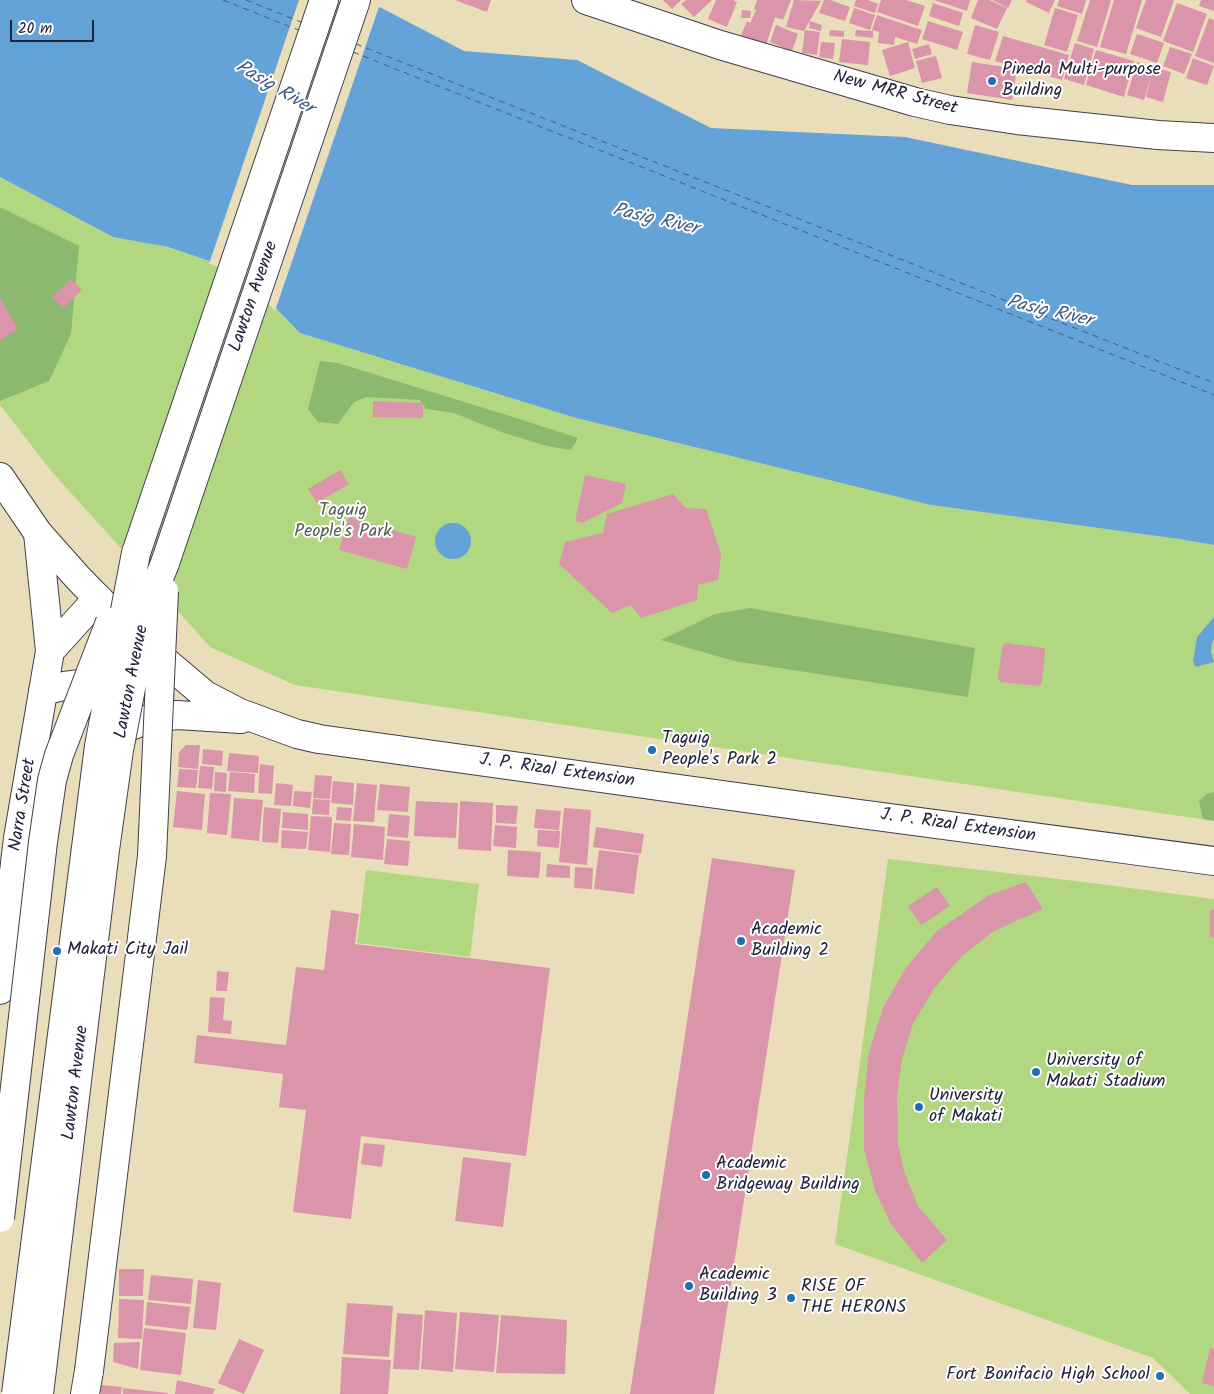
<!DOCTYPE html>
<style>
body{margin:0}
#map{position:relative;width:1214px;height:1394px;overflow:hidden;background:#e9deb9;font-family:Kalam,sans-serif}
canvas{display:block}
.scale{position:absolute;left:10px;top:20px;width:84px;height:22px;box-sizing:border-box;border:2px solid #22223b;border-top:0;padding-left:6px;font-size:15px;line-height:18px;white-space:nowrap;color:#22223b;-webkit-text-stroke:4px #fff;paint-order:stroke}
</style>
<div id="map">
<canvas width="1214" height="1394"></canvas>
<div class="scale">20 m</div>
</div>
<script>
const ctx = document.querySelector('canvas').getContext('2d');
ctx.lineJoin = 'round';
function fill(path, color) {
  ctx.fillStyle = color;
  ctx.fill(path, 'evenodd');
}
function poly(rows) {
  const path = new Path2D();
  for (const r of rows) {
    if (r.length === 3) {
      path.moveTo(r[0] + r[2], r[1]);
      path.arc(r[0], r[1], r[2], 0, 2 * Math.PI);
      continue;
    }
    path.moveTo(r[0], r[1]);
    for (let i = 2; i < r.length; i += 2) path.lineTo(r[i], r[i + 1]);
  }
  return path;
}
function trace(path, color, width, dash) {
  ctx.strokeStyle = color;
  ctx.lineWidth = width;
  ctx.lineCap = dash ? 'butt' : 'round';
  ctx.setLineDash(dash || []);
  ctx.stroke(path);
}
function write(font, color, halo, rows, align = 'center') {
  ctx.font = font + ' Kalam,sans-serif';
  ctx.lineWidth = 4;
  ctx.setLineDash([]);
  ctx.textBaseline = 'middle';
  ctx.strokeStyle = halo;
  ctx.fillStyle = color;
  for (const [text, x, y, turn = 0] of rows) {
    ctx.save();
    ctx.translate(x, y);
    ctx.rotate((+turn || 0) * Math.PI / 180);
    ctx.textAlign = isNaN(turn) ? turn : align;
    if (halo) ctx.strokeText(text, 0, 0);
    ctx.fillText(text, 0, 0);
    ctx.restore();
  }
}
const green = poly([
 [0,177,113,237,168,247,227,267,267,299,300,333,576,418,931,505,1179,539,1214,545,1214,821,295,685,210,647,52,472,0,405],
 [888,859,1092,883,1214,899,1214,1394,1190,1394,1153,1358,835,1244],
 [366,870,479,884,470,957,357,943]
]);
const forest = poly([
 [0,207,79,246,71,334,49,381,0,401],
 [320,361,338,363,513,417,578,438,571,450,547,446,504,433,454,413,426,409,420,400,367,397,354,402,338,424,318,422,308,409],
 [750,608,975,648,968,697,734,661,661,640,715,614],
 [1214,792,1214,821,1203,819,1199,801,1207,794]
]);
const water = poly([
 [0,0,366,0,464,51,577,60,711,128,905,137,1132,185,1214,185,1214,545,1179,539,931,505,576,418,300,333,267,299,227,267,168,247,113,237,0,177],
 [453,541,18],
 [1214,617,1214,639,1212,643,1211,652,1214,662,1196,667,1193,662,1197,637]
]);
const pier = poly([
 [299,0,371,0,380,4,275,311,266,301,225,269,209,264]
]);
const ferry = poly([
 [223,0,301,31],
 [246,0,301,22],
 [356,44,1214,383],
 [353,52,1214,395]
]);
const building = poly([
 [455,0,491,0,487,12],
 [663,0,681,0,672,9],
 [686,0,712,0,694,17,681,4],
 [716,0,733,0,737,2,727,27,708,19],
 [757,0,791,0,783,20,775,17,766,45,741,35,747,21,750,23,756,10,754,9],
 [794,0,821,1,804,31,786,27],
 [824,0,830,0,850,7,845,21,819,13],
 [856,0,868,0,878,4,875,13,854,6],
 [881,0,906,0,925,6,918,26,877,12],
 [934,0,970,0,967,11],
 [978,0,989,0,1007,8,997,29,971,18],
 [992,0,1012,0,1008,8],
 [1027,0,1055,0,1049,13,1026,2],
 [1059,0,1086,0,1082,14,1057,6],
 [1090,0,1111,0,1097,47,1077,41],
 [1114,0,1142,0,1126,54,1100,47],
 [1146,0,1174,0,1161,37,1136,28],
 [1201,0,1214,0,1214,11,1199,6],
 [933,3,963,13,959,26,929,16],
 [1177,3,1207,14,1193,52,1163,41],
 [854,8,875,15,870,30,849,23],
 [1055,8,1078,15,1067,52,1044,45],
 [742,10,751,11,750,18,741,18],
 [877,15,922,30,917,44,895,37,894,45,878,43,879,32,872,30],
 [1209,18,1214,20,1214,63,1195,56],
 [810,21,822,25,821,31,809,28],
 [928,21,963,32,957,50,922,39],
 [776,25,798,34,792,51,770,42],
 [975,25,999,32,990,60,967,54],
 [805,30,820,32,817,55,802,53],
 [830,30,844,31,844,37,829,36],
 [856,30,873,31,873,38,855,36],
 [1137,34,1164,43,1157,63,1130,54],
 [1003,36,1069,55,1062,80,995,61],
 [842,39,870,42,868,65,839,62],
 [821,42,835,43,833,59,819,57],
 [908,42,915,68,890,76,882,50],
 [1075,43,1094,49,1084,85,1064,79],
 [929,44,932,54,915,59,912,49],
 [1170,47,1192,54,1184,74,1163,66],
 [1096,50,1134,61,1124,97,1086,85],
 [936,56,942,78,922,83,916,61],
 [1193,58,1214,66,1207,85,1186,78],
 [972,62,1017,69,1012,100,967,93],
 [1137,62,1171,72,1163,102,1146,97,1151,76,1144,100,1127,95],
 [71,279,82,290,63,308,52,297],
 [0,297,18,330,0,340],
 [373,401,423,403,423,418,373,417],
 [340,470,349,484,317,503,308,489],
 [585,475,626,484,622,503,582,523,575,521],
 [673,494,686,508,706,509,721,554,718,580,698,585,697,600,641,618,631,605,612,613,559,564,565,542,603,533,607,514],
 [349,517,416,537,407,569,339,550],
 [1005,643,1044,648,1045,652,1042,682,1039,686,1000,682,998,678,1002,648],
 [186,745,200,745,198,769,178,767,179,752],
 [203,749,223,751,222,766,202,764],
 [229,753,259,756,258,773,227,771],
 [260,764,274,766,272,794,258,793],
 [200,766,214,767,212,789,198,788],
 [179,769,198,770,196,788,177,787],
 [215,772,227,773,226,792,214,791],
 [230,772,255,774,254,793,228,791],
 [315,775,332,776,330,799,313,798],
 [333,781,354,783,353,805,331,803],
 [276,783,293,785,291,806,274,805],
 [357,783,377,785,374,822,353,821],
 [380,784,410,787,408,812,377,810],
 [177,791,205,794,202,830,173,827],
 [294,791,312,792,310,808,293,806],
 [210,793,231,794,227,835,207,833],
 [234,798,263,800,259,841,231,838],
 [313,799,330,800,329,815,312,814],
 [416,801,458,803,456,838,414,836],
 [460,801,493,803,491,851,458,849],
 [496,805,518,806,516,824,496,823],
 [264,807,281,809,278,843,262,842],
 [337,807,352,808,351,821,336,820],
 [564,808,591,810,587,865,559,862],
 [536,809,561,811,559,830,534,828],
 [283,812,308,814,308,830,282,828],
 [389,814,410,816,408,838,387,836],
 [311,816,332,817,330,852,308,850],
 [334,823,351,824,349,855,331,854],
 [354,824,385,827,383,860,351,857],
 [495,825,517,827,516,848,493,846],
 [596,827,644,834,641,854,593,847],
 [282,830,308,832,306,849,281,848],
 [538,830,560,831,559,848,537,846],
 [387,839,410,841,408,866,384,864],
 [508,850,541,852,539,878,507,876],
 [599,850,639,855,634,894,594,889],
 [712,858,795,870,714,1394,630,1394],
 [547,864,570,866,570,878,546,877],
 [575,867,593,868,592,889,574,888],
 [1026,882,1043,909,994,931,961,957,933,990,913,1024,902,1059,897,1096,898,1144,905,1174,918,1206,947,1240,922,1263,891,1224,875,1190,864,1149,864,1098,869,1052,883,1008,905,969,937,931,989,895],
 [937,887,950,906,921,925,908,906],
 [331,910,359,914,355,944,550,968,526,1156,361,1136,351,1219,293,1212,306,1110,279,1107,283,1074,194,1063,197,1035,286,1045,296,967,324,970],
 [1210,910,1214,910,1214,938,1210,937],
 [217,971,229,972,227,991,216,991],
 [210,997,225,998,223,1020,232,1021,231,1034,208,1032],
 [364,1143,385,1145,382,1167,361,1164],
 [463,1157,511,1163,503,1227,455,1221],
 [119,1269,144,1269,143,1296,119,1296],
 [151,1275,193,1279,191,1304,148,1300],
 [198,1280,221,1283,216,1330,193,1328],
 [119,1299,144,1300,142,1339,118,1338],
 [147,1302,190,1307,187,1330,145,1325],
 [347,1303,393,1306,389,1357,343,1354],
 [425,1310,457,1313,453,1372,421,1369],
 [460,1312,499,1315,494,1372,455,1369],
 [397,1313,423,1315,419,1370,393,1369],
 [501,1315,567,1320,565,1374,496,1373],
 [144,1328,186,1333,181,1375,140,1370],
 [239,1339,264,1350,244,1394,218,1383],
 [140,1342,138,1369,113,1362,114,1343],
 [1210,1348,1214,1349,1214,1386,1202,1383],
 [342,1357,391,1360,388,1394,340,1394],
 [177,1380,215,1389,213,1394,175,1394],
 [101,1385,122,1387,121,1394,101,1394],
 [123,1388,168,1393,168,1394,123,1394]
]);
const minor = poly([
 [586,0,720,45,915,102,950,110,1017,120,1158,135,1214,138],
 [50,651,98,598],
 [0,990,18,838,50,651,38,533]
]);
const major = poly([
 [0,477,38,533,79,579,133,634,205,695,240,713,297,734,319,739,860,814,1214,861],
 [136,553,324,0],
 [165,563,356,0],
 [43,691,64,686,81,684,97,686,107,691],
 [112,745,128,727,151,718,177,715,241,719],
 [85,1394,89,1371]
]);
const majorBridge = poly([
 [0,1218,43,842,52,780,59,755,110,622],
 [89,1371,152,856,164,591],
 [16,1394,99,746,136,553],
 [39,1394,105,850,119,750,143,626,153,593,165,563]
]);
const markers = [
 [992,81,5,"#1f6fb2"],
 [652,750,5,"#1f6fb2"],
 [741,941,5,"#1f6fb2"],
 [57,951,5,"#1f6fb2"],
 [1036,1072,5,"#1f6fb2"],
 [919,1107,5,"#1f6fb2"],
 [706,1175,5,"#1f6fb2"],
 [689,1286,5,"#1f6fb2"],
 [791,1298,5,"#1f6fb2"],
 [1160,1376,5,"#1f6fb2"]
];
const poiNames = [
 ["Pineda Multi-purpose",1002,71],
 ["Building",1002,92],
 ["Taguig",662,740],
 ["People's Park 2",662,761],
 ["Academic",751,931],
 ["Building 2",751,952],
 ["Makati City Jail",67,951],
 ["University of",1046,1062],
 ["Makati Stadium",1046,1083],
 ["University",929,1097],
 ["of Makati",929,1118],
 ["Academic",716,1165],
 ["Bridgeway Building",716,1186],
 ["Academic",699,1276],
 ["Building 3",699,1297],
 ["RISE OF",801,1288],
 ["THE HERONS",801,1309],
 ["Fort Bonifacio High School",1150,1376,"right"]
];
const streetNames = [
 ["New MRR Street",895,94,15],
 ["Lawton Avenue",255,297,-71],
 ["Lawton Avenue",133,682,-79],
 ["J. P. Rizal Extension",557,772,8],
 ["Narra Street",24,805,-81],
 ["J. P. Rizal Extension",958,827,8],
 ["Lawton Avenue",77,1083,-83]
];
const parkNames = [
 ["Taguig",343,512],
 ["People's Park",343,533]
];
const waterNames = [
 ["Pasig River",274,89,31],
 ["Pasig River",655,221,13],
 ["Pasig River",1049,313,13]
];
fill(green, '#b1d781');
fill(forest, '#8cb86f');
fill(water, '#64a3d7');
fill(pier, '#e9deb9');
trace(ferry, '#405c81', 1, [6, 5]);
fill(building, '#da95aa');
trace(minor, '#403e4e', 30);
trace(major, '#403e4e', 30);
trace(minor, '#fff', 28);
trace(major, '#fff', 28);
trace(majorBridge, '#403e4e', 30, []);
trace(majorBridge, '#fff', 28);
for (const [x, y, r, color] of markers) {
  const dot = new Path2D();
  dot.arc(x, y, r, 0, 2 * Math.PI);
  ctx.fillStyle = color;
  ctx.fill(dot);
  trace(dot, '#fff', 2);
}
write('18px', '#22223b', '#fff', poiNames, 'left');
write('18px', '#22223b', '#fff', streetNames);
write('18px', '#546154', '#fff', parkNames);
write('italic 19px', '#405c81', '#fff', waterNames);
</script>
